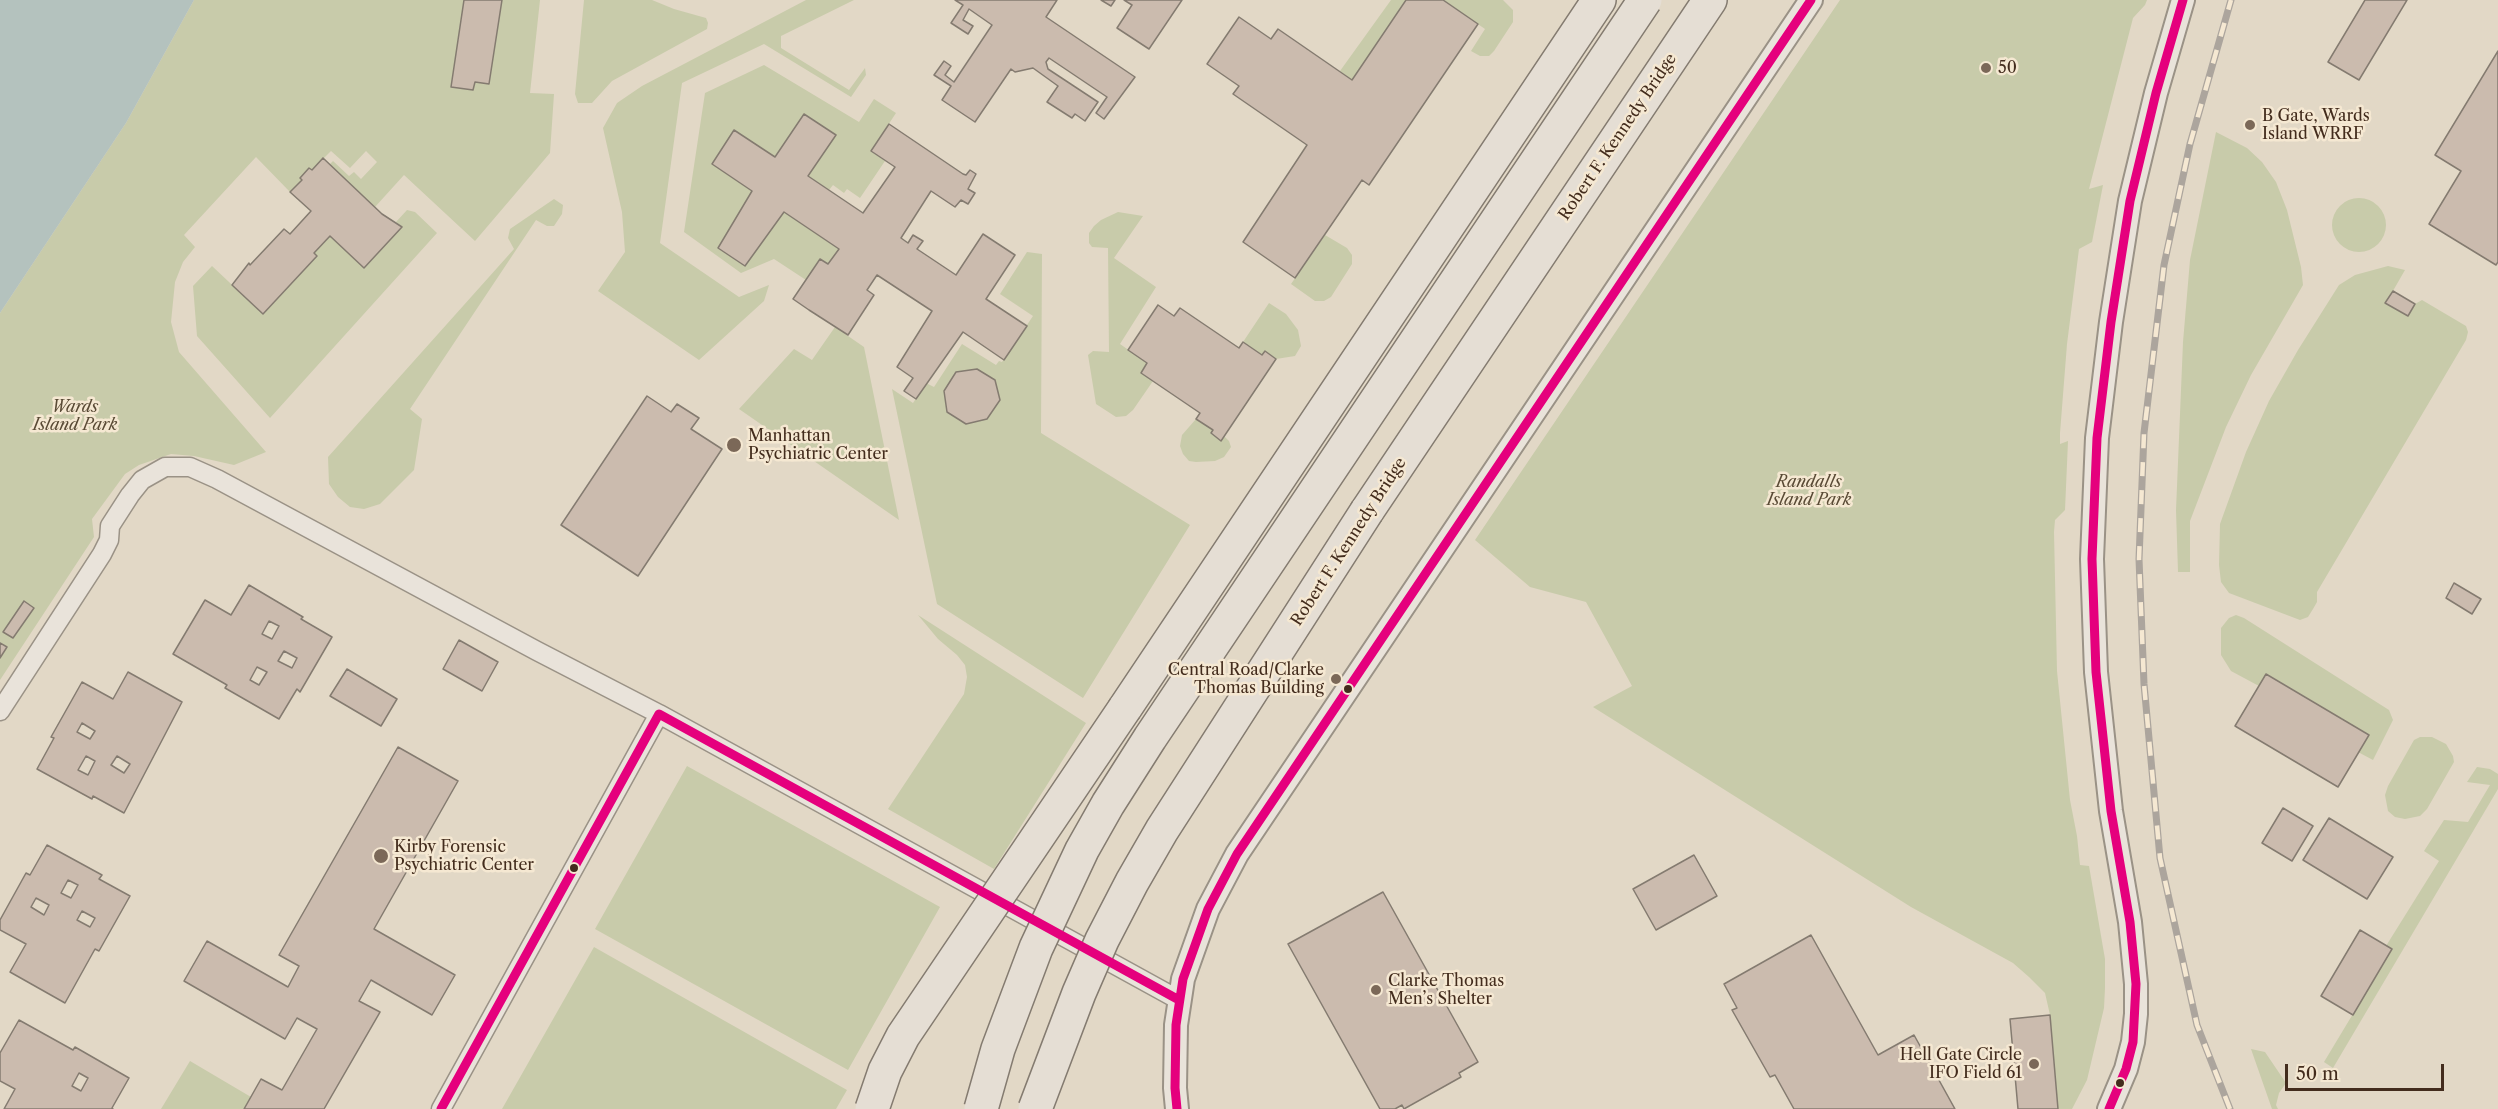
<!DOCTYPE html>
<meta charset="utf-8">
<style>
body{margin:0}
#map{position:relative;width:2498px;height:1109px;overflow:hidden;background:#e2d8c6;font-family:"Libre Caslon Text",serif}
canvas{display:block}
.scale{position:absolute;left:2285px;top:1064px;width:159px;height:27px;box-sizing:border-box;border:3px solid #432c1d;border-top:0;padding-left:8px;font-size:18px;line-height:21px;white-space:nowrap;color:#432c1d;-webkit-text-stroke:4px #f5e8d2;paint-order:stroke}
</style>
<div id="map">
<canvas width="2498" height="1109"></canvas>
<div class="scale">50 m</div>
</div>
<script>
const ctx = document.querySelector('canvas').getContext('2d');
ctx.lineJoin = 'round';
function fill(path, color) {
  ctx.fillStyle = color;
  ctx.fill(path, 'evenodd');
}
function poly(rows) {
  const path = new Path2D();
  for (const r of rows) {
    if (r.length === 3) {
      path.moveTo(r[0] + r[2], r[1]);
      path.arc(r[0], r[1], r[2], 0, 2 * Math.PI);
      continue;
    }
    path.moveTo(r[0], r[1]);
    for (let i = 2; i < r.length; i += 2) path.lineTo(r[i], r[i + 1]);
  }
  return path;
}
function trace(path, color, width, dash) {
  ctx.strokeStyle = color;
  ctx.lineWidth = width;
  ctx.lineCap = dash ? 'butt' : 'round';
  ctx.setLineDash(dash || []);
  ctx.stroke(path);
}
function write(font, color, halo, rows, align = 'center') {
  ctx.font = font + ' "Libre Caslon Text",serif';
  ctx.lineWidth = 5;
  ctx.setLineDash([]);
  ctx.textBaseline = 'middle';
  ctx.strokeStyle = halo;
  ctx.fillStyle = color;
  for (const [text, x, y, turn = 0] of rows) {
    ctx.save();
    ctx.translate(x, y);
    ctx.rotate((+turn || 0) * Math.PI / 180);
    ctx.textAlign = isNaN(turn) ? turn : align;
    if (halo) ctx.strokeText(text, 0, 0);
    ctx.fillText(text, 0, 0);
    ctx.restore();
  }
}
const green = poly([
 [194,0,464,0,451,87,473,90,502,0,540,0,530,93,554,94,550,153,475,241,404,175,375,207,329,165,333,161,349,176,354,172,361,179,377,162,366,151,350,168,331,151,312,170,309,168,300,178,302,180,290,192,256,157,184,235,195,247,183,262,175,282,171,322,179,352,266,452,234,465,194,456,171,454,139,465,125,474,92,519,94,537,0,680,0,313,126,123],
 [584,0,652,0,674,9,706,18,708,23,707,29,612,81,592,103,578,103,575,94],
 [806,0,854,0,781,36,781,48,849,90,865,68,866,75,851,97,764,44,682,83,660,243,739,297,769,285,764,301,699,360,598,291,625,252,622,212,603,128,617,103,642,86],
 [1391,0,1406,0,1352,80,1340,71],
 [1443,0,1503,0,1513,10,1513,22,1494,51,1489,56,1480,56,1471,51,1485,29],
 [1840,0,2147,0,2145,5,2133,18,2089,189,2103,185,2092,242,2079,249,2067,344,2060,433,2060,444,2068,441,2065,510,2055,520,2054,532,2057,671,2070,800,2077,836,2080,865,2089,866,2105,959,2105,988,2104,1008,2087,1080,2072,1109,2058,1109,2050,1015,2045,993,2029,977,2013,963,1911,907,1593,707,1632,686,1586,602,1530,587,1475,540],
 [764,65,859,122,874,99,896,113,871,151,885,161,860,198,847,189,844,193,833,185,829,190,808,176,835,135,804,114,775,157,734,130,712,164,752,191,718,248,745,266,784,212,839,249,828,264,820,259,806,280,774,259,741,273,684,232,705,93],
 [2216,132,2247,148,2262,162,2276,182,2287,210,2301,267,2303,285,2251,375,2226,427,2190,521,2190,572,2178,572,2176,510,2183,342,2190,260],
 [2359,225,27],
 [554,199,563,205,562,214,554,226,547,226,536,220,410,409,422,419,414,470,380,504,364,509,350,507,338,497,329,484,328,457,514,249,508,238,510,229],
 [407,210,415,212,437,233,270,418,197,336,193,286,212,266,263,314,317,256,314,253,330,236,401,227,396,222],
 [1118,212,1143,216,1114,258,1156,287,1120,344,1147,363,1141,373,1153,381,1133,410,1126,416,1116,417,1096,404,1088,355,1093,351,1109,352,1108,248,1092,247,1089,243,1089,233,1094,226,1101,220],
 [1325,235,1347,248,1352,255,1352,264,1331,297,1324,301,1315,301,1291,284],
 [1027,252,1042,254,1041,433,1190,525,1083,698,937,604,892,389,913,403,926,383,934,387,962,344,996,365,999,361,1002,362,1033,316,1000,294],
 [977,369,995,380,999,400,987,419,966,424,947,412,944,391,956,372],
 [2388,266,2405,270,2386,303,2408,316,2415,304,2422,300,2466,326,2468,332,2466,340,2317,592,2317,602,2313,609,2308,617,2300,620,2229,593,2221,582,2219,565,2220,524,2246,452,2269,401,2298,350,2339,285,2355,275],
 [1269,303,1286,314,1298,330,1301,346,1295,356,1276,359,1265,351,1262,355,1243,342],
 [835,327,864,347,899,520,739,409,794,349,812,360],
 [1196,419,1213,430,1211,433,1221,440,1224,436,1229,441,1231,447,1224,457,1215,461,1196,462,1189,461,1183,454,1180,446,1182,435],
 [918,615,1086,723,994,869,888,809,964,694,967,677,965,665,957,655,938,639],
 [2236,615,2244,618,2389,710,2393,720,2373,760,2358,752,2368,734,2267,674,2259,686,2231,671,2221,655,2221,628,2229,618],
 [2420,737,2432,737,2446,744,2453,756,2454,762,2427,809,2420,816,2405,819,2395,817,2388,811,2385,795,2388,786,2414,740],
 [687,766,940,907,848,1070,595,929],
 [2477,767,2490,769,2498,774,2498,789,2333,1068,2324,1062,2392,949,2386,946,2439,861,2424,851,2444,820,2468,822,2490,785,2467,782],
 [594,947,847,1090,836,1109,502,1109],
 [2251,1049,2265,1052,2286,1083,2279,1093,2276,1105,2278,1109,2272,1109],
 [190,1061,251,1097,244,1109,161,1109]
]);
const water = poly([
 [0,0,194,0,126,123,0,313]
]);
const building = poly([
 [464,0,502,0,489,84,475,82,473,90,451,87,464,0],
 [955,0,1057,0,1046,17,1135,77,1104,119,1096,113,1107,97,1049,58,1046,62,1048,69,1098,102,1085,121,1075,114,1072,118,1047,102,1058,86,1033,68,1015,72,1011,69,975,122,942,100,951,86,934,75,944,61,951,66,945,75,954,82,992,25,969,9,963,20,973,26,968,34,951,23,963,5,955,0],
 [1101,0,1115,0,1111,6,1101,0],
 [1124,0,1182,0,1149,49,1117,28,1132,5,1124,0],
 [1406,0,1443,0,1478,24,1369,185,1362,180,1295,278,1243,242,1307,145,1233,94,1239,86,1207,64,1239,17,1271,39,1278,29,1352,80,1406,0],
 [2365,0,2407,0,2359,80,2328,62,2365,0],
 [2498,51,2498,262,2496,265,2429,224,2461,171,2435,155,2498,51],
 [804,114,836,135,808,176,863,213,895,167,871,151,889,124,963,174,966,175,970,170,976,174,968,189,975,193,968,204,961,200,955,207,931,191,901,238,908,243,913,235,923,241,917,249,956,275,983,234,1015,255,986,299,1027,326,1004,360,963,332,916,399,904,391,913,378,897,367,932,311,877,275,867,290,874,295,848,335,809,310,793,299,820,259,828,264,839,249,784,212,745,266,718,248,752,191,712,164,734,130,775,157,804,114],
 [2249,120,2254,124,2250,129,2245,126,2249,120],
 [323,158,382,214,402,227,364,268,330,236,314,253,317,256,263,314,232,285,249,263,250,265,284,229,290,234,311,211,290,192,302,180,300,178,309,168,312,170,323,158],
 [2393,291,2415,304,2408,316,2385,303,2393,291],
 [1158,305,1174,316,1180,308,1239,348,1243,342,1262,355,1265,351,1276,359,1221,441,1211,433,1213,430,1196,419,1200,413,1141,373,1147,363,1128,350,1158,305],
 [977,369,995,380,1000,400,987,419,966,424,947,412,944,391,956,372,977,369],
 [647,396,671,412,677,404,699,418,691,429,722,449,638,576,561,525,647,396],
 [2454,583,2481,599,2472,614,2446,598,2454,583],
 [249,585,303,617,301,619,332,637,300,692,297,689,279,719,225,688,227,685,173,654,205,600,231,615,249,585],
 [269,621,279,626,272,639,262,634,269,621],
 [284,651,297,658,292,668,278,661,284,651],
 [257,667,267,672,259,685,250,680,257,667],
 [24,601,34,608,13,638,3,632,24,601],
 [459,640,498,662,482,691,443,669,459,640],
 [0,643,7,647,0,658,0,643],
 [347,669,397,699,381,726,330,696,347,669],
 [128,672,182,702,124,813,93,796,92,799,37,769,54,738,51,737,82,682,113,699,128,672],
 [82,723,95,731,90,739,77,732,82,723],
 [86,756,95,761,88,775,78,770,86,756],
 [117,756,130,764,124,773,111,765,117,756],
 [2266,674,2369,735,2338,787,2235,726,2266,674],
 [398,747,458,781,374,929,455,975,432,1015,371,980,359,1001,380,1012,324,1109,244,1109,261,1079,282,1090,317,1029,297,1018,285,1039,184,981,207,941,288,987,299,966,279,955,398,747],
 [2283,808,2313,826,2292,861,2262,843,2283,808],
 [2329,818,2393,857,2367,899,2303,860,2329,818],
 [47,845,102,875,99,879,130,896,99,951,95,949,65,1003,10,972,26,944,0,930,0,920,26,873,30,875,47,845],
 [68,880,78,885,71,898,61,893,68,880],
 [36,898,49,905,44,915,31,907,36,898],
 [82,911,95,918,90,927,77,920,82,911],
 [1694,855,1717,896,1656,930,1633,889,1694,855],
 [1383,892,1478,1062,1459,1073,1461,1077,1404,1109,1402,1105,1395,1109,1380,1109,1288,944,1383,892],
 [2360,930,2392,949,2353,1015,2321,996,2360,930],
 [1811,935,1878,1055,1914,1035,1955,1109,1794,1109,1775,1075,1770,1077,1732,1010,1737,1008,1724,984,1811,935],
 [2050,1015,2058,1109,2018,1109,2010,1019,2050,1015],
 [19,1020,73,1050,75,1047,129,1078,112,1108,113,1109,4,1109,15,1089,0,1081,0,1053,19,1020],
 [79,1073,88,1078,81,1091,72,1086,79,1073]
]);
const minor = poly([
 [0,711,102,554,109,540,110,526,130,495,142,480,165,467,190,467,217,479,537,651,659,714,1179,1000],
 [441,1109,659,714]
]);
const tertiary = poly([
 [1177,1109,1175,1088,1176,1025,1183,979,1208,909,1237,854,1811,0],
 [2109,1109,2126,1069,2133,1042,2136,1014,2136,984,2130,922,2111,811,2096,672,2092,559,2097,438,2111,322,2130,201,2156,93,2183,0]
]);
const motorway = poly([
 [1367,511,1710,0],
 [1125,708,1599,0]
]);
const rail = poly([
 [2230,1109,2197,1025,2160,858,2144,684,2139,559,2144,433,2164,265,2190,144,2231,0]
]);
const motorwayBridge = poly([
 [872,1109,885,1071,903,1036,1125,708],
 [981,1109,998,1049,1036,948,1082,850,1108,804,1150,738,1645,0],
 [1035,1109,1079,993,1102,940,1132,882,1162,830,1367,511]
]);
const bus1 = poly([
 [659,714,1179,1000],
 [441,1109,659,714],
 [1177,1109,1175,1088,1176,1025,1183,979,1208,909,1237,854,1811,0],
 [2109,1109,2126,1069,2133,1042,2136,984,2130,922,2111,811,2096,672,2092,559,2097,438,2111,322,2130,201,2156,93,2183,0]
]);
const markers = [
 [1986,68,6,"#7b6858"],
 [2250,125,6,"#7b6858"],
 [734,445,8,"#7b6858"],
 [1336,679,6,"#7b6858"],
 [1348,689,5,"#432c1d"],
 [381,856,8,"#7b6858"],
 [574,868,5,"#432c1d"],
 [1376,990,6,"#7b6858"],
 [2034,1064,6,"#7b6858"],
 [2120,1083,5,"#432c1d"]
];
const poiNames = [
 ["50",1998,68],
 ["B Gate, Wards",2262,116],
 ["Island WRRF",2262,134],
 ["Manhattan",748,436],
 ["Psychiatric Center",748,454],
 ["Central Road/Clarke",1324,670,"right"],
 ["Thomas Building",1324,688,"right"],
 ["Kirby Forensic",394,847],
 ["Psychiatric Center",394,865],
 ["Clarke Thomas",1388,981],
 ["Men’s Shelter",1388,999],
 ["Hell Gate Circle",2022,1055,"right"],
 ["IFO Field 61",2022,1073,"right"]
];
const streetNames = [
 ["Robert F. Kennedy Bridge",1618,137,-56],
 ["Robert F. Kennedy Bridge",1349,542,-57]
];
const parkNames = [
 ["Wards",75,407],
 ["Island Park",75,425],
 ["Randalls",1809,482],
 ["Island Park",1809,500]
];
fill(green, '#c8cbaa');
fill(water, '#b4c2be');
fill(building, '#cbbbae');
trace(building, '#847b70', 1.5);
trace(minor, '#9a9286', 21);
trace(tertiary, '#9a9286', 26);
trace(motorway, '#847b70', 36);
trace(minor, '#e9e3da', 18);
trace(tertiary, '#e9e3da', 22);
trace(motorway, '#e5ded4', 33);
trace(rail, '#aca59d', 7);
trace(rail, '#f5e8d2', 4.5, [14]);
trace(motorwayBridge, '#847b70', 36, []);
trace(motorwayBridge, '#e5ded4', 33);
trace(bus1, '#e5007d', 9);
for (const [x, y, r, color] of markers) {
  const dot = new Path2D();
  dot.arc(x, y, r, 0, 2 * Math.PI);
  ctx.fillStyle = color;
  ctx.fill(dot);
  trace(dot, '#f5e8d2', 2);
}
write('16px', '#432c1d', '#f5e8d2', poiNames, 'left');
write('16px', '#432c1d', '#f5e8d2', streetNames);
write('italic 16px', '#594a35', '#f5e8d2', parkNames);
</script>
